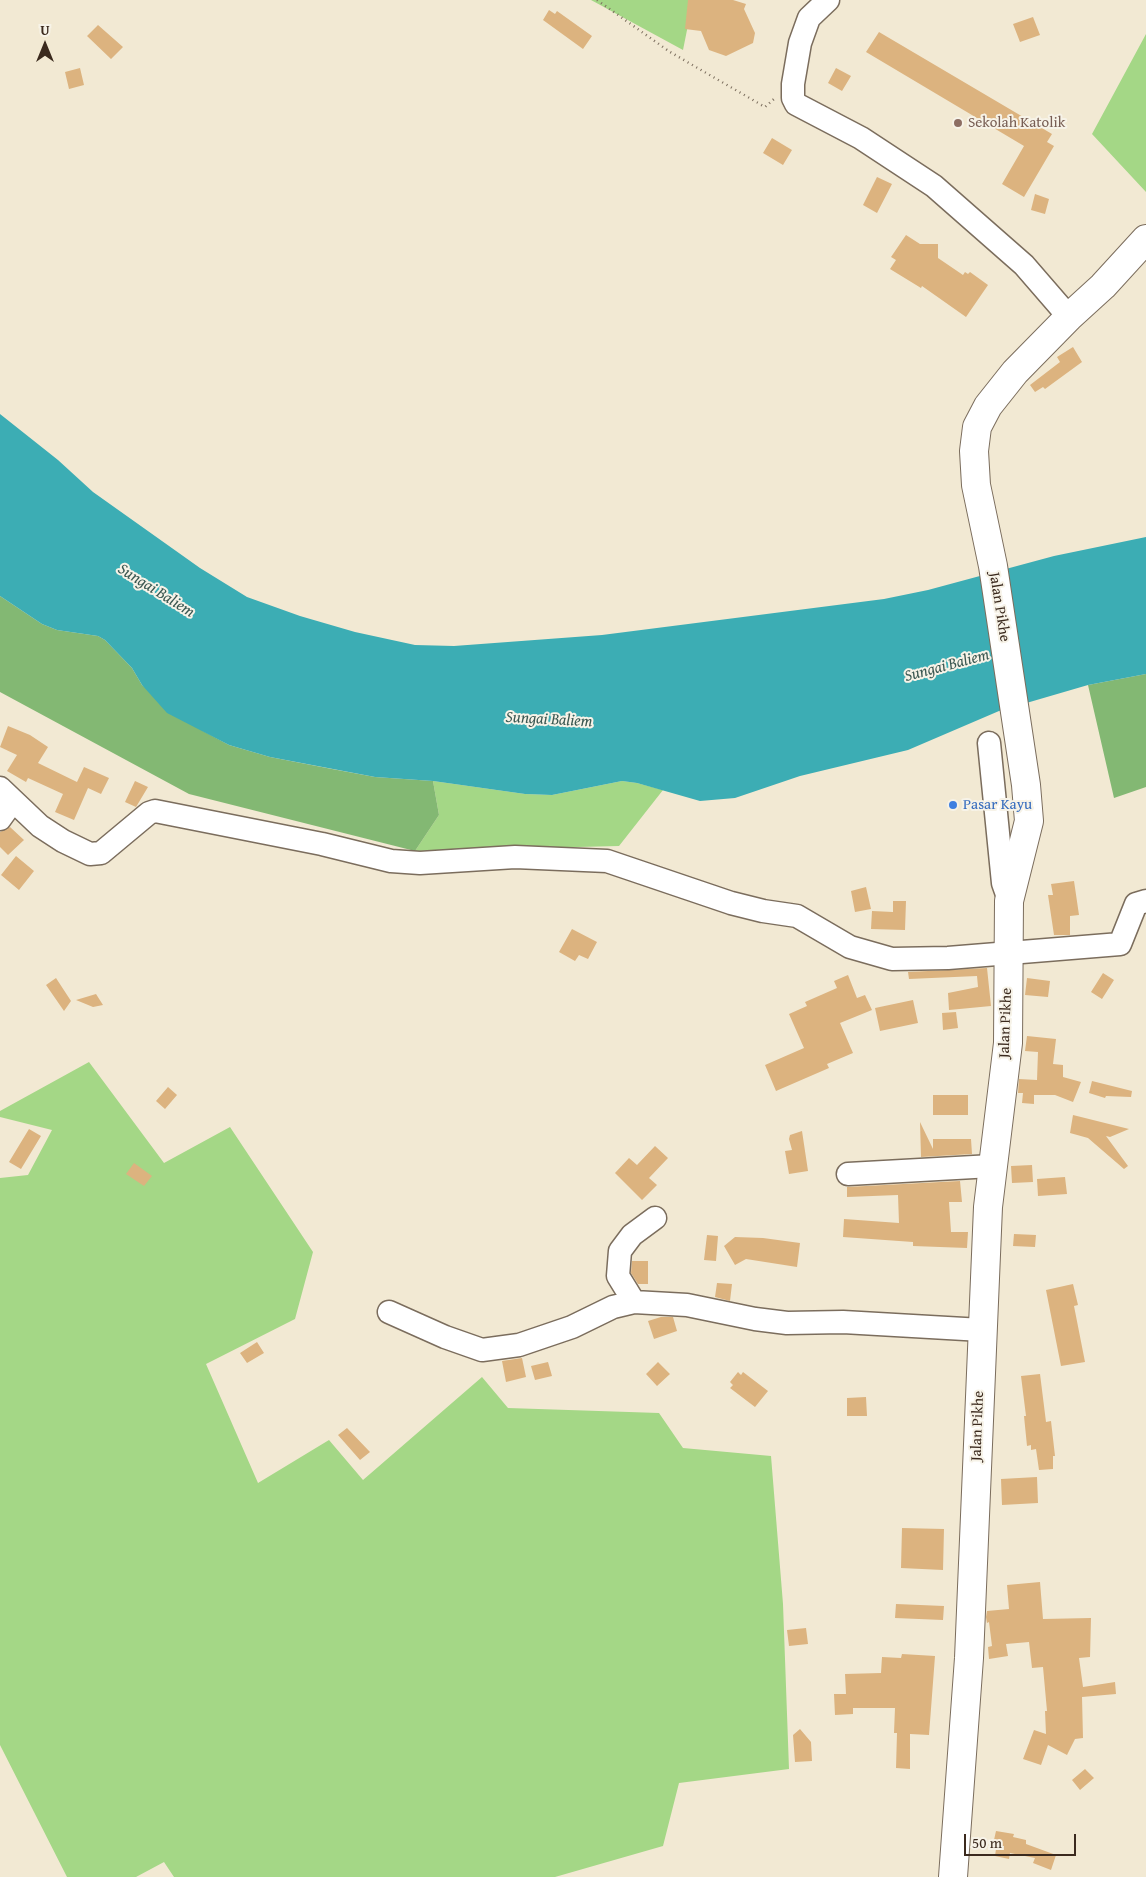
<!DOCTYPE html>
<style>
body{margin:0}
#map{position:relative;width:1146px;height:1877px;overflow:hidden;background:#f2e9d3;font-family:"Gentium Book Plus",serif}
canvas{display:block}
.north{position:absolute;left:20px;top:20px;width:50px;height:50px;-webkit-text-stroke:4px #f7f3e8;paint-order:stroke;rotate:0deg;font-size:14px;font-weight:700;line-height:20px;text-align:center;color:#3b2a1e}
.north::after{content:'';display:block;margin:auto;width:18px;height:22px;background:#3b2a1e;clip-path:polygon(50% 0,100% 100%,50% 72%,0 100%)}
.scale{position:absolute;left:964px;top:1834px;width:112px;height:22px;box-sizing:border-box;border:2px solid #3b2a1e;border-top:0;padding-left:6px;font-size:15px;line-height:18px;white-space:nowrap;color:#3b2a1e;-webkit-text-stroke:4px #f7f3e8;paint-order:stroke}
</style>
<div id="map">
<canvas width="1146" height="1877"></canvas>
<div class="north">U</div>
<div class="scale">50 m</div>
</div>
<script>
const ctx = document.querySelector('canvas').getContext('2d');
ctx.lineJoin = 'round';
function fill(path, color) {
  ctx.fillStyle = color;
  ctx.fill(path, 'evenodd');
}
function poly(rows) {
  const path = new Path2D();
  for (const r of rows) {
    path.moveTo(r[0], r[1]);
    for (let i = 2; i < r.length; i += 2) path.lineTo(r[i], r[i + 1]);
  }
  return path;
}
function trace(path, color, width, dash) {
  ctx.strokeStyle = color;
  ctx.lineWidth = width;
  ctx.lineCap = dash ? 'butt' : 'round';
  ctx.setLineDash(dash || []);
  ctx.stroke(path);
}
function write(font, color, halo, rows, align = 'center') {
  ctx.font = font + ' "Gentium Book Plus",serif';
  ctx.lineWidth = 4;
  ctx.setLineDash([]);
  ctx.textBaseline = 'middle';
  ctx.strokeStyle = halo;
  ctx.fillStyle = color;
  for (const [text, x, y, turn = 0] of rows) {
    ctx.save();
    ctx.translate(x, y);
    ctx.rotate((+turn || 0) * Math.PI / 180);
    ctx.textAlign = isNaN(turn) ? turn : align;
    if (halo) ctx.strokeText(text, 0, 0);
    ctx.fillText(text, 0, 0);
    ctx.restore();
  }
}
const green = poly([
 [591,0,693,0,683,50],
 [1146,34,1146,192,1092,134],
 [433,781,525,794,552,795,622,781,637,783,663,790,619,846,415,851,439,815],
 [89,1062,164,1163,230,1127,313,1252,295,1319,206,1364,258,1483,329,1440,363,1480,482,1377,508,1408,659,1413,683,1448,771,1456,783,1604,789,1769,679,1783,663,1846,555,1877,174,1877,164,1862,136,1877,67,1877,0,1745,0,1178,28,1175,52,1130,0,1117,0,1111]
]);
const forest = poly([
 [0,596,42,624,57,630,98,636,105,640,132,668,142,685,203,731,229,745,270,757,332,769,375,777,433,781,439,815,415,851,189,794,0,692],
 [1146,674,1146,787,1114,798,1088,685]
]);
const water = poly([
 [0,414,58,460,93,492,200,568,247,597,300,616,355,632,415,645,454,646,602,635,884,599,928,590,1054,556,1146,537,1146,674,1088,685,999,711,908,750,800,776,735,798,700,801,637,783,622,781,552,795,525,794,433,781,375,777,270,757,229,745,167,713,142,685,132,668,105,640,98,636,57,630,42,624,0,596]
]);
const building = poly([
 [688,0,733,0,746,4,744,9,755,33,753,43,726,56,709,50,701,31,685,29],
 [549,10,555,14,557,11,592,36,583,49,543,20],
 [1033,17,1040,35,1020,42,1013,24],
 [98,25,123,47,111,59,87,36],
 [879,32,1052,134,1047,142,1054,146,1024,197,1002,184,1024,146,866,52],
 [80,68,84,85,69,89,65,72],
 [836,68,851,76,842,91,828,83],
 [772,138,792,150,783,165,763,153],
 [877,177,892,184,877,213,863,205],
 [1035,194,1049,199,1045,214,1031,210],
 [906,235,920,244,938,244,938,258,963,275,965,272,968,274,970,272,988,285,966,317,922,286,921,288,890,269,896,260,891,257],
 [1073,347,1082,362,1045,389,1043,387,1035,392,1030,385,1060,362,1057,357],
 [8,726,30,735,48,747,38,763,77,782,84,767,109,778,101,794,88,788,74,820,55,812,63,794,28,778,26,782,7,771,17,755,0,747],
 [135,781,148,787,136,807,125,802],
 [10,827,24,840,8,855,0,847,0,832],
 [16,856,34,871,19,890,1,875],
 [1074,881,1079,915,1070,916,1070,935,1054,935,1048,895,1053,895,1051,884],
 [866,887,871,909,855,912,851,891],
 [893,901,906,901,905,930,871,929,872,911,893,912],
 [572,929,597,942,588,959,579,955,575,961,559,952],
 [987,968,991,1006,949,1010,948,993,978,987,977,976,909,979,908,972],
 [1103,973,1114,980,1102,999,1091,992],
 [848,975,857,998,865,995,872,1010,840,1023,853,1053,827,1064,829,1068,776,1091,765,1065,804,1048,789,1014,807,1006,805,1002,837,988,834,981],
 [56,978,71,1001,64,1011,46,985],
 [1027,978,1050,981,1048,997,1025,995],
 [96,994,103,1005,93,1007,76,1000],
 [913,1000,918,1023,880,1031,875,1008],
 [956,1012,958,1028,943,1030,942,1013],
 [1027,1036,1056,1039,1053,1064,1063,1065,1063,1077,1081,1082,1073,1102,1055,1095,1034,1095,1034,1104,1022,1103,1023,1093,1018,1093,1019,1079,1037,1080,1038,1052,1025,1051],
 [1092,1081,1132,1091,1131,1097,1106,1096,1105,1098,1089,1093],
 [168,1087,177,1095,165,1109,156,1101],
 [933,1095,968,1095,968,1115,933,1115],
 [1073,1115,1129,1129,1110,1137,1106,1136,1128,1166,1124,1169,1088,1138,1070,1133],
 [920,1122,933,1149,933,1139,971,1139,972,1154,921,1157],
 [29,1129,41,1136,21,1169,9,1162],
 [802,1131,808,1171,789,1174,785,1151,792,1150,789,1139,790,1135],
 [655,1146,668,1158,649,1178,657,1185,642,1200,615,1173,629,1158,637,1165],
 [134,1163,152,1176,144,1186,126,1174],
 [1032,1165,1033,1182,1012,1183,1011,1166],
 [1065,1177,1067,1194,1038,1196,1037,1179],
 [960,1181,962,1202,949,1202,951,1232,968,1232,967,1248,913,1246,913,1242,843,1237,844,1219,899,1223,898,1195,847,1197,847,1187],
 [1014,1234,1036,1235,1035,1247,1013,1246],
 [707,1235,718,1236,716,1261,704,1260],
 [735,1237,763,1238,800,1243,797,1267,746,1259,735,1265,724,1246],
 [632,1261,648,1261,648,1284,638,1284,631,1273],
 [717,1283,732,1284,730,1301,715,1297],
 [1073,1284,1078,1305,1074,1306,1085,1362,1061,1366,1046,1290],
 [661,1317,673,1317,677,1331,654,1339,648,1321],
 [257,1342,264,1353,247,1363,240,1353],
 [522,1358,526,1377,506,1382,502,1361],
 [548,1362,552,1376,535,1380,531,1366],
 [658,1362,670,1374,657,1386,646,1374],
 [738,1372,741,1375,743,1372,768,1391,755,1407,730,1388,733,1385,730,1382],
 [1040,1374,1046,1422,1051,1421,1055,1456,1053,1456,1053,1469,1039,1470,1036,1449,1031,1450,1031,1445,1027,1446,1024,1416,1026,1416,1021,1376],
 [866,1397,867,1416,847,1416,847,1398],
 [347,1428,370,1452,360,1460,338,1435],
 [1037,1477,1038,1503,1002,1505,1001,1479],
 [902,1528,944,1529,943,1570,901,1568],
 [1040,1582,1043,1619,1091,1618,1090,1657,1079,1658,1083,1687,1115,1682,1116,1694,1082,1697,1083,1738,1075,1739,1067,1755,1048,1745,1041,1765,1023,1759,1034,1730,1046,1734,1045,1711,1047,1711,1043,1667,1032,1668,1029,1642,1006,1644,1008,1656,989,1659,988,1647,992,1646,989,1622,987,1623,986,1617,987,1611,1009,1609,1007,1585],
 [896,1604,944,1606,943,1620,895,1618],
 [806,1628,808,1644,789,1646,787,1630],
 [902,1654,935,1656,929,1735,910,1734,910,1769,896,1768,897,1733,894,1733,895,1708,853,1708,853,1714,835,1715,834,1694,846,1694,845,1674,881,1673,882,1657,901,1658],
 [800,1729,811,1742,812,1761,795,1762,793,1735],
 [1085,1769,1094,1778,1080,1790,1072,1780],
 [996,1831,1014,1834,1013,1837,1026,1840,1026,1844,1056,1855,1051,1870,1033,1863,1035,1858,1010,1853,1009,1859,995,1856,996,1849,992,1849]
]);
const path = poly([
 [597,0,670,52,765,107,774,99]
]);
const minor = poly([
 [828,0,809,18,800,43,793,84,793,98,796,104,861,138,934,186,1024,265,1069,317],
 [989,743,1003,883,1009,900],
 [0,788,40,826,63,841,90,854,101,853,149,813,155,811,322,844,391,861,420,863,515,857,607,861,731,903,763,911,797,916,850,947,892,959,948,958,1120,944,1136,904,1146,901],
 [0,819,13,801],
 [848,1174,992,1166],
 [634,1302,618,1276,620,1251,632,1235,655,1218],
 [389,1312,445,1337,482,1350,519,1345,572,1327,613,1307,634,1302,687,1305,755,1319,787,1323,843,1322,982,1330]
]);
const highway = poly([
 [953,1877,969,1658,988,1207,1008,1043,1009,901,1029,821,1026,785,993,566,976,485,974,451,977,427,988,406,1015,372,1069,317,1103,286,1146,239]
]);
const markers = [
 [958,123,5,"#8d6e63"],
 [953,805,5,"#3f7fe0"]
];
const educationNames = [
 ["Sekolah Katolik",968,123]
];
const streetNames = [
 ["Jalan Pikhe",999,607,81],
 ["Jalan Pikhe",1006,1023,-88],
 ["Jalan Pikhe",978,1426,-88]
];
const shopNames = [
 ["Pasar Kayu",963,805]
];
const waterNames = [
 ["Sungai Baliem",156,591,32],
 ["Sungai Baliem",947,666,-15],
 ["Sungai Baliem",549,720,3]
];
fill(green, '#a4d786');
fill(forest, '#83b873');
fill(water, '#3cadb4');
fill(building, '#dcb37f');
trace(minor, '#7b6d5d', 25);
trace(highway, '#7b6d5d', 30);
trace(path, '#7b6d5d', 2.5, [1, 4]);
trace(minor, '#fff', 22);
trace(highway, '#fff', 28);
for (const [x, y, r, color] of markers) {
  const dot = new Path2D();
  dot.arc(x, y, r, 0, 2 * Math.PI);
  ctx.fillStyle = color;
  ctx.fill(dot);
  trace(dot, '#f7f3e8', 2);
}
write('15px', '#785e54', '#f7f3e8', educationNames, 'left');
write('15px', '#3b2a1e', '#f7f3e8', streetNames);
write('15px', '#366cbe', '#f7f3e8', shopNames, 'left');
write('italic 16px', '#3b5852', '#f7f3e8', waterNames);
</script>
